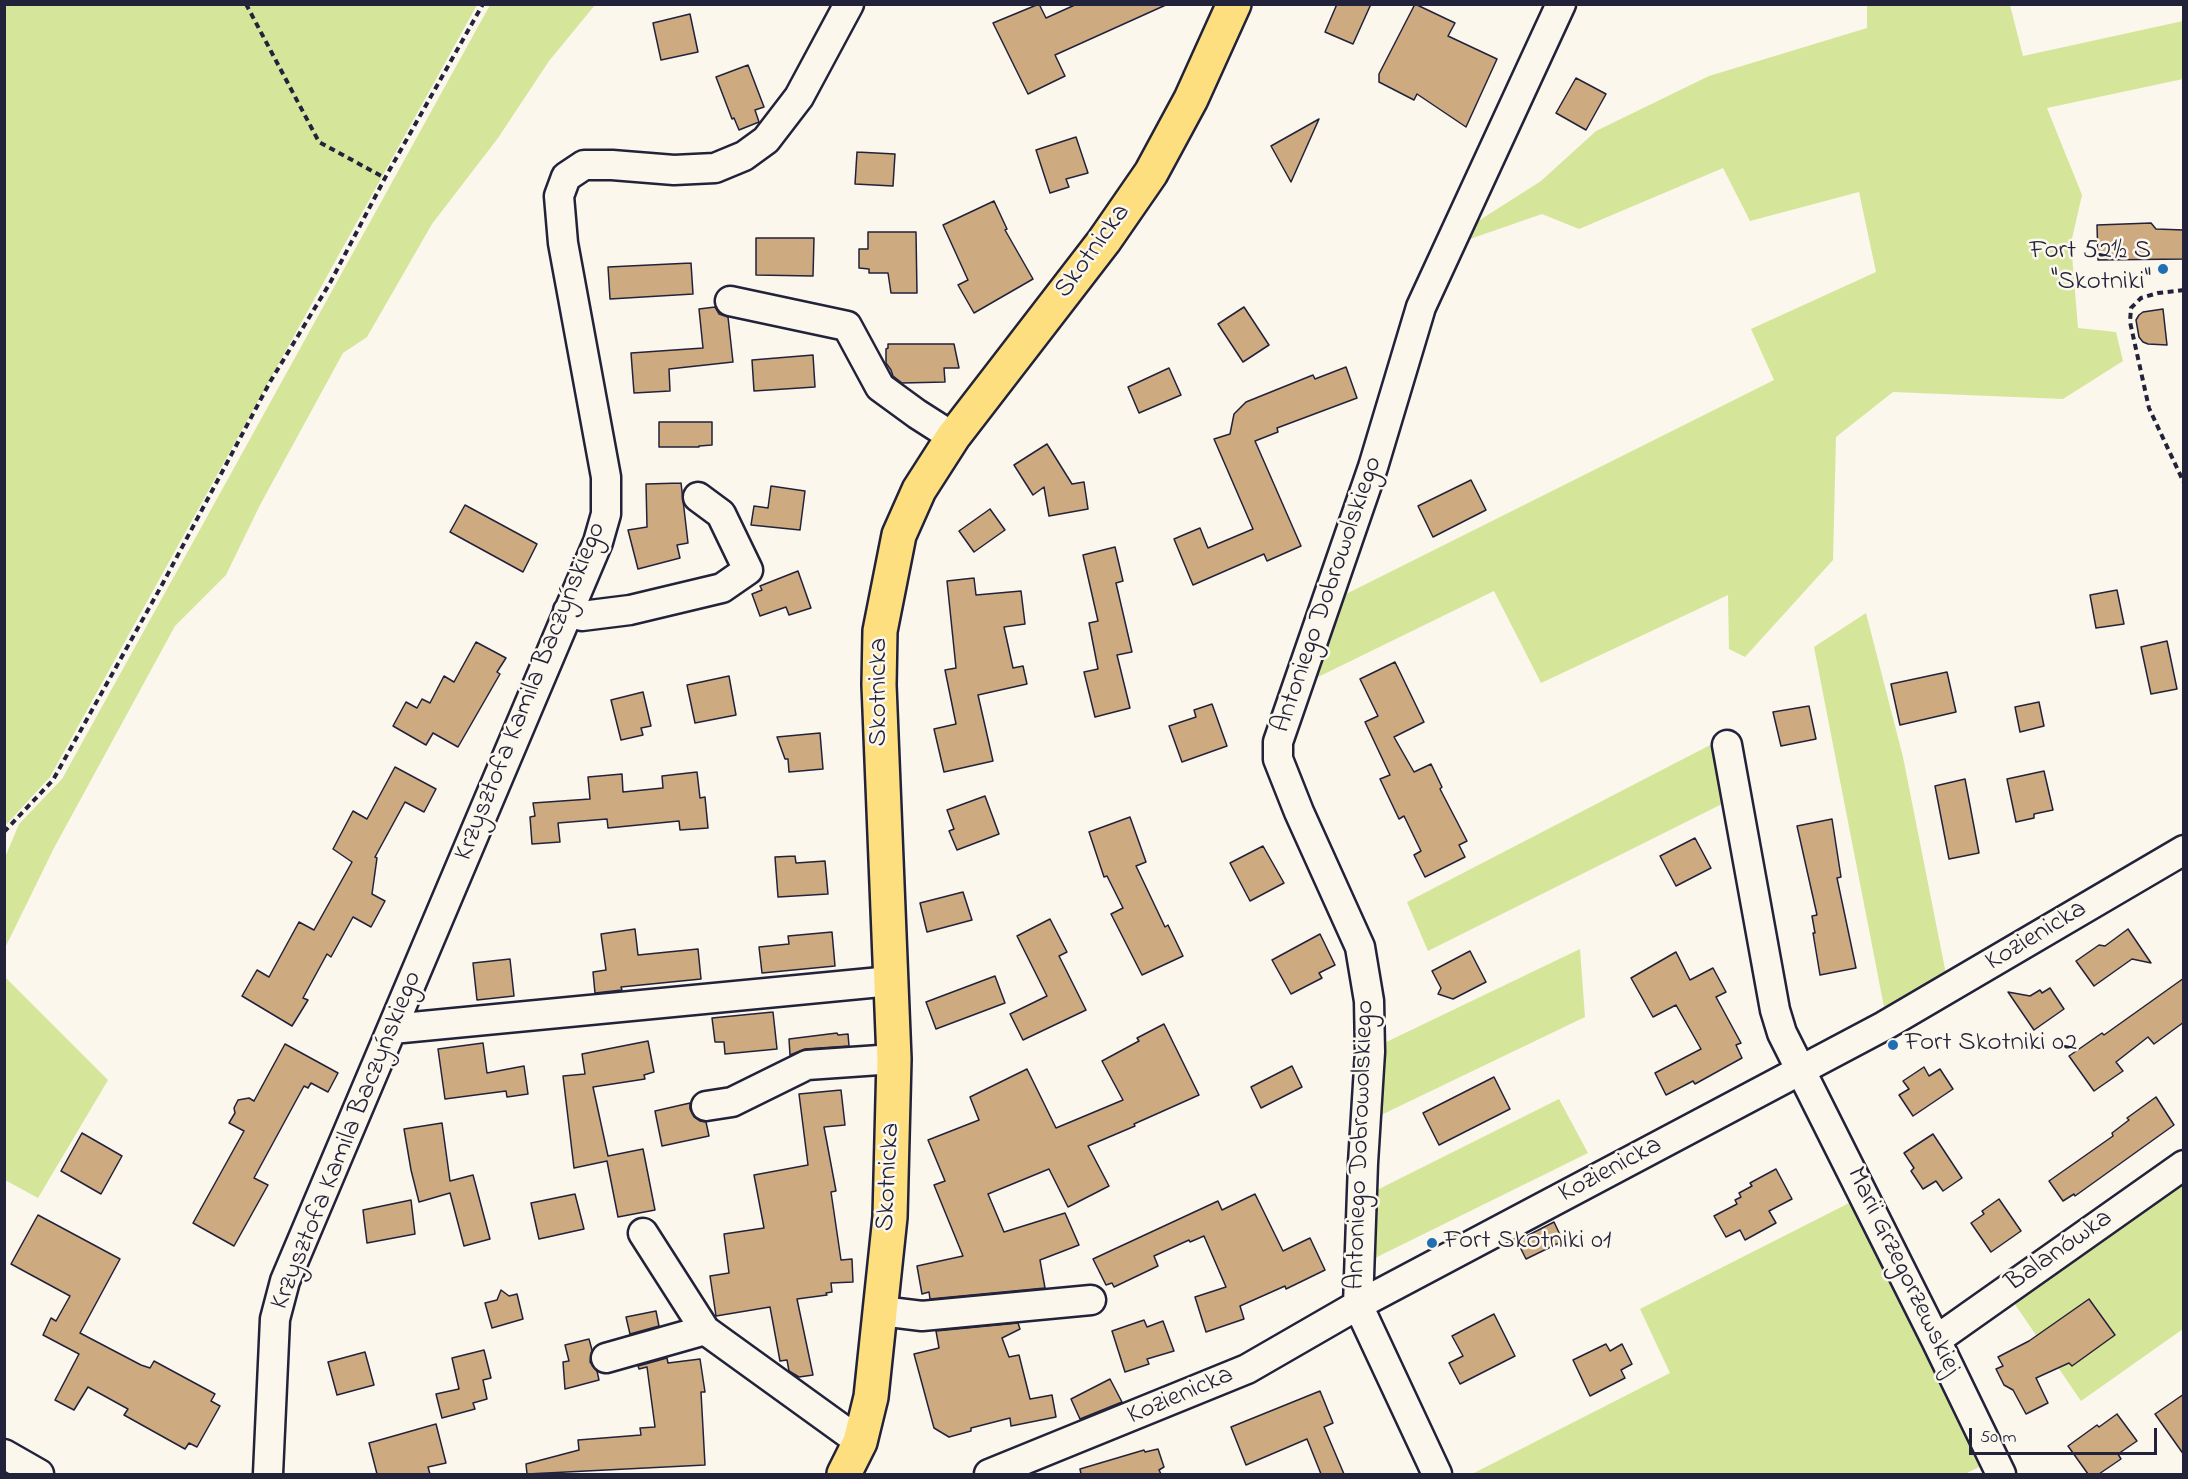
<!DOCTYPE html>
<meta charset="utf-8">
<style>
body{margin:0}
#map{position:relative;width:2188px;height:1479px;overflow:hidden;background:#fbf7ec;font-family:"Indie Flower",sans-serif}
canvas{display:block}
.frame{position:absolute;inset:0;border:6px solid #22223b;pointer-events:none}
.scale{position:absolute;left:1969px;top:1428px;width:188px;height:27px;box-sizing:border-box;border:3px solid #22223b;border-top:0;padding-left:8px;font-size:18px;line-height:21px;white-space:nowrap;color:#22223b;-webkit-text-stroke:4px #fbf7ec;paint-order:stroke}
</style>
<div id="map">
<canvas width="2188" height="1479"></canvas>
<div class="frame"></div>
<div class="scale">50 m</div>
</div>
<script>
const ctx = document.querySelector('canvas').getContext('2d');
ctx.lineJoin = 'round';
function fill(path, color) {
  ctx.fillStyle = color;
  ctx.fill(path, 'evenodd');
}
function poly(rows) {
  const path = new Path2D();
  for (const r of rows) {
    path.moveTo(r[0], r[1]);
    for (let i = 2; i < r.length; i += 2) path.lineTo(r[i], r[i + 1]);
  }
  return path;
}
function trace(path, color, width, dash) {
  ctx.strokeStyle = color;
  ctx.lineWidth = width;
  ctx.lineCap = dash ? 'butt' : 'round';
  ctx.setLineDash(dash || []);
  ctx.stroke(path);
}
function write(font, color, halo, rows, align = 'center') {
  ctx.font = font + ' "Indie Flower",sans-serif';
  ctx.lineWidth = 5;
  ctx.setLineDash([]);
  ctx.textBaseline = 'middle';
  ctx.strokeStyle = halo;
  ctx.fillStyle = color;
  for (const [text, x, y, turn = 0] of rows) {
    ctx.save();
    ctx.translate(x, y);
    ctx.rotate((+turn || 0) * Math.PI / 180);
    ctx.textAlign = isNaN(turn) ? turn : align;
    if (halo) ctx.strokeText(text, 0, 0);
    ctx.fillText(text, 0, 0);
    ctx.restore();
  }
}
const green = poly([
 [5,4,477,5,50,777,5,826],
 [490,5,595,5,549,61,498,138,432,224,367,337,343,353,260,505,226,575,175,626,54,848,5,948,5,864,6,855,19,824,62,779],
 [1867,5,2010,5,2023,56,2183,21,2183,79,2047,108,2082,195,2071,243,2078,328,2116,332,2123,361,2063,399,1893,392,1836,437,1833,560,1745,657,1729,649,1728,595,1541,683,1494,591,1318,677,1344,595,1774,380,1751,329,1876,272,1859,192,1750,221,1723,168,1579,229,1542,214,1470,239,1472,225,1541,181,1596,131,1709,76,1867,28],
 [1866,613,1903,757,1946,974,1885,1012,1814,647],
 [1716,742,1728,801,1428,951,1407,902],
 [1580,949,1585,1017,1379,1116,1380,1045],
 [4,976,108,1080,38,1198,5,1180],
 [1559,1099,1588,1153,1375,1258,1377,1190],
 [2183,1178,2183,1329,2081,1401,2012,1300],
 [1857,1199,1983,1465,1965,1474,1472,1474,1670,1373,1640,1309]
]);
const building = poly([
 [1039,4,1046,18,1077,4,1168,4,1055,55,1065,76,1028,94,993,23,1039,4],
 [1337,4,1371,4,1353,44,1325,32,1337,4],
 [1415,4,1455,23,1448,36,1497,59,1466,127,1417,94,1414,100,1379,82,1379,74,1415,4],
 [690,14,698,52,661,60,653,23,690,14],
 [748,65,764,107,755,110,759,122,739,130,734,118,732,119,716,77,748,65],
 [1576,78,1606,94,1586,130,1556,113,1576,78],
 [1319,119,1291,182,1271,146,1319,119],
 [1076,137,1088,173,1066,179,1069,187,1050,193,1036,150,1076,137],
 [857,152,895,154,893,186,855,184,857,152],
 [994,201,1007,229,1005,230,1033,279,974,313,958,285,968,280,943,225,994,201],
 [2151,223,2156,229,2184,230,2184,259,2098,260,2097,225,2151,223],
 [868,232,916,232,917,293,891,293,888,273,869,273,869,269,859,268,859,249,868,249,868,232],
 [756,238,814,238,813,276,756,275,756,238],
 [691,263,693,294,610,299,608,267,691,263],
 [715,307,719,314,728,317,733,362,669,369,670,391,634,393,631,353,703,348,699,309,715,307],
 [1244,307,1269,345,1243,362,1218,324,1244,307],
 [2163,309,2167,345,2148,344,2143,342,2139,337,2136,320,2139,315,2143,312,2163,309],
 [888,344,954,344,959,368,944,368,945,382,902,383,893,376,891,370,886,363,886,349,888,348,888,344],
 [813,355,815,387,754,391,752,360,813,355],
 [1346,367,1357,398,1277,428,1278,432,1255,441,1301,546,1267,561,1264,554,1193,585,1174,539,1200,528,1208,548,1253,529,1214,439,1230,434,1234,414,1246,402,1313,375,1315,379,1346,367],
 [1169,368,1181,395,1139,413,1128,387,1169,368],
 [659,422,712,422,712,445,699,446,699,447,659,447,659,422],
 [1047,444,1072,484,1084,482,1088,509,1049,516,1044,487,1033,495,1014,465,1047,444],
 [1471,480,1486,510,1433,537,1418,506,1471,480],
 [681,483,688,543,677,545,680,558,638,569,628,530,647,527,646,484,681,483],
 [771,486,805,491,800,530,751,525,754,506,768,508,771,486],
 [465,505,537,544,523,572,450,532,465,505],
 [990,509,1005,530,974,552,959,531,990,509],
 [1115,547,1123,581,1116,583,1132,652,1117,655,1130,708,1095,717,1084,672,1098,669,1089,623,1098,621,1083,555,1115,547],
 [798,571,811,608,789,615,786,607,760,616,752,594,762,590,760,586,798,571],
 [974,578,976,595,1021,591,1025,624,1004,627,1013,668,1023,666,1027,684,978,695,993,761,944,772,934,729,956,724,945,670,956,668,947,581,974,578],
 [2117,590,2124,624,2096,628,2090,595,2117,590],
 [2167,641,2177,689,2151,694,2141,647,2167,641],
 [476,642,506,658,497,672,500,674,458,747,433,733,426,745,393,726,406,702,417,708,422,699,430,703,444,676,454,682,476,642],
 [1395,662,1424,722,1394,737,1414,772,1431,764,1442,787,1440,789,1467,841,1459,845,1465,857,1425,877,1414,855,1421,851,1404,816,1399,819,1380,779,1390,775,1365,722,1378,716,1360,679,1395,662],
 [1947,672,1956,712,1900,725,1891,684,1947,672],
 [729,676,736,715,695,723,687,685,729,676],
 [643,692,651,726,641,728,643,735,621,740,611,700,643,692],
 [2039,702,2044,726,2020,732,2015,707,2039,702],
 [1212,704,1227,746,1182,762,1169,726,1196,717,1194,710,1212,704],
 [1809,706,1816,739,1781,746,1773,712,1809,706],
 [820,733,823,769,789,772,788,759,785,759,777,737,820,733],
 [395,767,436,789,424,812,405,802,375,857,377,858,372,894,385,901,371,927,353,917,331,957,327,954,303,998,308,1000,292,1026,242,996,257,970,269,977,299,922,314,930,352,862,333,849,353,811,367,819,395,767],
 [2044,771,2053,810,2034,814,2034,818,2016,822,2007,779,2044,771],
 [697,772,700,798,705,797,708,828,680,830,679,821,608,828,607,819,558,823,560,842,532,844,530,817,535,816,533,803,590,799,588,777,622,774,623,792,663,788,662,776,697,772],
 [1965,779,1979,853,1949,859,1935,786,1965,779],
 [985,796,999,834,957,850,949,831,954,829,947,810,985,796],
 [1130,817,1146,862,1136,866,1165,927,1168,925,1183,956,1142,975,1111,914,1123,908,1107,876,1104,877,1089,832,1130,817],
 [1832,819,1841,877,1837,878,1856,968,1820,975,1813,933,1815,933,1812,916,1817,915,1797,826,1832,819],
 [1695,838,1711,868,1676,886,1660,856,1695,838],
 [1263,846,1284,883,1250,901,1230,863,1263,846],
 [795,856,796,863,825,861,828,894,778,897,775,857,795,856],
 [963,892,972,920,927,932,920,903,963,892],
 [1050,919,1067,952,1059,956,1086,1010,1023,1040,1010,1014,1047,996,1017,936,1050,919],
 [635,929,638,955,698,949,701,979,621,987,622,990,595,993,593,972,606,970,601,934,635,929],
 [2128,929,2151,963,2132,959,2094,986,2076,961,2099,945,2105,946,2128,929],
 [832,932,835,966,762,973,759,947,789,944,788,936,832,932],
 [1320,934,1335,965,1319,973,1322,978,1291,994,1272,960,1320,934],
 [1470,951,1486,982,1453,999,1438,994,1441,988,1432,971,1470,951],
 [1676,952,1690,980,1713,968,1726,992,1716,997,1741,1043,1736,1045,1742,1058,1695,1084,1693,1081,1666,1095,1655,1073,1701,1049,1676,1005,1653,1017,1631,978,1676,952],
 [510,959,514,996,477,1000,473,963,510,959],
 [995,976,1005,1003,936,1029,926,1002,995,976],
 [2184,978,2184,1022,2154,1044,2148,1037,2116,1062,2123,1071,2094,1091,2069,1056,2102,1033,2104,1035,2184,978],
 [2050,988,2064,1009,2034,1030,2008,992,2030,996,2040,990,2042,993,2050,988],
 [773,1012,777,1049,725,1054,724,1042,715,1042,712,1018,773,1012],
 [1164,1024,1199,1095,1134,1124,1135,1126,1088,1146,1109,1186,1068,1207,1049,1169,988,1194,1004,1232,1065,1213,1079,1245,1040,1260,1045,1288,930,1299,929,1292,922,1294,917,1266,963,1256,934,1185,945,1181,928,1140,979,1120,970,1097,1027,1069,1056,1128,1123,1100,1102,1061,1139,1041,1137,1038,1164,1024],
 [837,1033,838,1035,848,1034,849,1046,805,1049,790,1055,789,1039,837,1033],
 [648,1041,654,1072,644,1075,645,1079,593,1087,608,1156,643,1149,655,1210,618,1217,607,1161,574,1168,563,1076,585,1074,582,1054,648,1041],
 [483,1043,487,1073,524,1066,528,1094,507,1097,506,1091,445,1099,438,1049,483,1043],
 [285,1044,338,1073,328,1092,311,1083,308,1088,304,1086,254,1178,268,1185,234,1246,193,1223,244,1131,229,1123,235,1113,234,1108,238,1100,249,1098,254,1101,285,1044],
 [1292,1066,1302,1087,1261,1108,1251,1087,1292,1066],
 [1924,1067,1929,1076,1940,1069,1953,1089,1913,1116,1899,1095,1909,1089,1903,1081,1924,1067],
 [1494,1077,1510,1109,1439,1145,1423,1113,1494,1077],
 [841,1090,845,1125,824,1127,836,1191,831,1192,841,1260,852,1259,853,1282,831,1283,832,1292,826,1293,827,1295,797,1299,813,1375,799,1377,789,1371,787,1360,780,1361,770,1307,716,1316,710,1276,729,1273,724,1234,764,1228,754,1175,808,1165,799,1094,841,1090],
 [2156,1097,2174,1125,2075,1196,2074,1194,2063,1201,2049,1181,2113,1136,2112,1133,2129,1120,2127,1118,2156,1097],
 [690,1103,690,1109,694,1117,700,1121,706,1122,709,1136,662,1146,655,1111,690,1103],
 [442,1123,450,1181,473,1175,490,1239,464,1246,450,1193,419,1202,411,1170,404,1129,442,1123],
 [82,1133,122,1156,101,1194,61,1171,82,1133],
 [1933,1134,1962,1178,1943,1191,1936,1181,1923,1189,1911,1171,1914,1168,1904,1153,1933,1134],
 [1776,1169,1792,1199,1769,1211,1776,1223,1745,1240,1740,1230,1726,1237,1714,1216,1737,1204,1735,1200,1741,1197,1739,1193,1752,1186,1750,1183,1776,1169],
 [575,1194,584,1229,539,1239,531,1203,575,1194],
 [1255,1194,1283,1251,1310,1238,1325,1270,1286,1289,1285,1286,1240,1306,1244,1319,1206,1332,1195,1297,1226,1287,1204,1236,1190,1242,1189,1240,1154,1256,1158,1266,1114,1287,1112,1283,1106,1285,1093,1259,1218,1201,1222,1210,1255,1194],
 [1999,1199,2021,1231,1991,1252,1971,1223,1984,1214,1982,1211,1999,1199],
 [411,1200,415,1234,367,1243,363,1210,411,1200],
 [38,1215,120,1259,80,1333,141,1365,150,1368,154,1361,215,1394,211,1401,220,1406,197,1447,189,1443,185,1449,124,1415,128,1409,88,1387,74,1410,55,1400,79,1354,43,1335,51,1318,56,1321,70,1296,11,1264,38,1215],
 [1554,1222,1563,1241,1526,1259,1517,1241,1554,1222],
 [501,1290,509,1296,517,1294,523,1319,492,1328,485,1303,497,1300,501,1290],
 [2089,1299,2115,1335,2072,1366,2069,1363,2036,1378,2048,1403,2026,1414,2013,1390,2004,1385,1996,1369,2003,1366,1998,1357,2029,1341,2089,1299],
 [656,1311,659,1326,630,1334,626,1317,656,1311],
 [1494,1314,1515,1356,1460,1384,1449,1363,1463,1356,1452,1336,1494,1314],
 [1144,1320,1147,1327,1163,1321,1174,1351,1147,1359,1149,1364,1125,1372,1112,1331,1144,1320],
 [1018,1323,1020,1329,1002,1338,1009,1357,1019,1355,1030,1399,1052,1395,1056,1417,1011,1426,1010,1418,971,1428,971,1431,949,1437,934,1428,914,1354,939,1348,936,1331,1018,1323],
 [589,1339,592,1350,590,1362,597,1371,599,1380,565,1389,563,1362,569,1361,565,1345,589,1339],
 [1606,1344,1610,1351,1622,1344,1632,1364,1621,1370,1625,1378,1590,1396,1573,1360,1606,1344],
 [484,1350,491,1378,483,1380,487,1399,473,1403,475,1409,442,1418,436,1394,459,1389,452,1358,484,1350],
 [365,1352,374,1385,337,1395,328,1362,365,1352],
 [667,1358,668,1363,700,1359,705,1392,701,1392,705,1465,527,1474,526,1464,579,1450,578,1440,641,1435,640,1428,655,1427,647,1367,639,1369,638,1366,667,1358],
 [1110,1379,1122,1402,1080,1419,1071,1399,1110,1379],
 [1320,1391,1333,1423,1324,1427,1344,1474,1321,1474,1307,1439,1246,1465,1231,1427,1320,1391],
 [2184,1394,2184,1455,2155,1414,2184,1394],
 [2117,1414,2137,1441,2118,1454,2121,1459,2099,1474,2088,1474,2068,1446,2097,1425,2099,1427,2117,1414],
 [436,1424,446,1463,428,1467,430,1474,377,1474,369,1443,436,1424],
 [1158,1449,1164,1467,1159,1470,1161,1474,1081,1474,1080,1469,1144,1450,1145,1452,1158,1449]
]);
const path = poly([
 [246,4,319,142,385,178],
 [2184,290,2158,293,2141,298,2131,308,2130,322,2149,408,2184,483],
 [4,832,53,780,163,583,270,382,330,283,385,178,483,4]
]);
const minor = poly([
 [730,301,847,326,880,387,917,414,953,437],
 [568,611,582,616,630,610,722,588,748,570,721,514,698,497],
 [1727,745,1775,1010,1782,1033,1936,1340,2001,1474],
 [392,1029,891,981],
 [706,1106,732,1102,807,1065,894,1059],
 [643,1233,705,1330,860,1442],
 [881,1311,922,1316,1091,1300],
 [1936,1340,2184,1165],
 [606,1358,705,1330],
 [4,1454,39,1474],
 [268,1474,275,1319,285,1281,598,542,606,514,606,477,563,243,559,196,566,177,584,165,612,165,674,170,715,168,744,156,766,140,799,97,849,4],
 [989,1474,1247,1369,1358,1305,1884,1026,2184,850],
 [1437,1474,1358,1305,1363,1163,1370,1052,1369,1001,1360,947,1299,812,1278,759,1278,742,1373,467,1421,307,1561,4]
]);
const major = poly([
 [844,1474,860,1442,871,1397,890,1217,894,1059,879,685,880,631,899,535,919,490,953,437,1104,241,1151,173,1191,99,1234,4]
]);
const markers = [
 [2163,269,6,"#1f6fb2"],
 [1893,1045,6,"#1f6fb2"],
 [1432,1243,6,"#1f6fb2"]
];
const streetNames = [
 ["Skotnicka",1094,252,-54],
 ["Antoniego Dobrowolskiego",1329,595,-71],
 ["Krzysztofa Kamila Baczyńskiego",532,692,-68],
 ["Skotnicka",881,692,-90],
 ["Kozienicka",2037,937,-31],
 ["Krzysztofa Kamila Baczyńskiego",348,1141,-68],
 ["Antoniego Dobrowolskiego",1362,1145,-88],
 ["Kozienicka",1611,1171,-28],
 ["Skotnicka",890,1177,-87],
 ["Balanówka",2060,1252,-35],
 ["Marii Grzegorzewskiej",1902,1272,64],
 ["Kozienicka",1181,1397,-23]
];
const poiNames = [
 ["Fort 52½ S",2151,253,"right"],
 ["\"Skotniki\"",2151,284,"right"],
 ["Fort Skotniki 02",1905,1045],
 ["Fort Skotniki 01",1444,1243]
];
fill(green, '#d5e69a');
fill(building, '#cdaa80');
trace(building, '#22223b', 1.5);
trace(minor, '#22223b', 33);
trace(major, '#22223b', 38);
trace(path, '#22223b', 4, [6, 4.5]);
trace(minor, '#fbf7ec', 28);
trace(major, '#fedf80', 33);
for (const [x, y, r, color] of markers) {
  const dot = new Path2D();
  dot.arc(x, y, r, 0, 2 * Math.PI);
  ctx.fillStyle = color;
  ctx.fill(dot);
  trace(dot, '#fbf7ec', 2);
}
write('27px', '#22223b', '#fbf7ec', streetNames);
write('27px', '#22223b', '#fbf7ec', poiNames, 'left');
</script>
